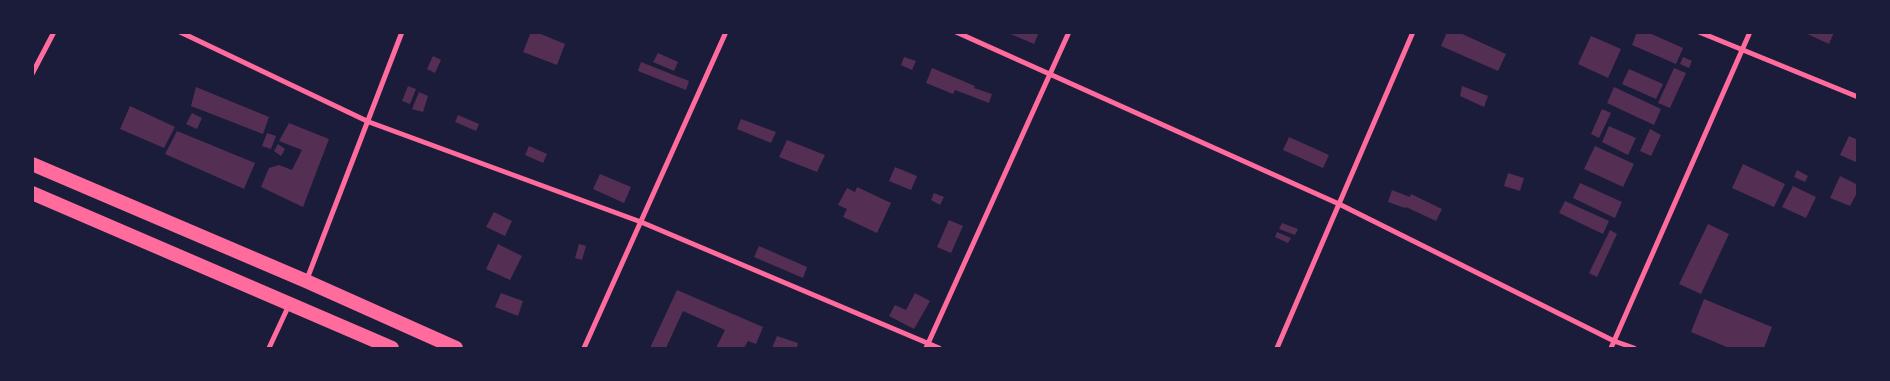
<!DOCTYPE html>
<style>
body{margin:0}
#map{position:relative;width:1890px;height:381px;overflow:hidden;background:#1b1b3a;font-family:"Fira Sans Condensed",sans-serif}
canvas{display:block}
.frame{position:absolute;inset:0;border:34px solid #1b1b3a;pointer-events:none}
</style>
<div id="map">
<canvas width="1890" height="381"></canvas>
<div class="frame"></div>
</div>
<script>
const ctx = document.querySelector('canvas').getContext('2d');
ctx.lineJoin = 'round';
function fill(path, color) {
  ctx.fillStyle = color;
  ctx.fill(path, 'evenodd');
}
function poly(rows) {
  const path = new Path2D();
  for (const r of rows) {
    path.moveTo(r[0], r[1]);
    for (let i = 2; i < r.length; i += 2) path.lineTo(r[i], r[i + 1]);
  }
  return path;
}
function trace(path, color, width, dash) {
  ctx.strokeStyle = color;
  ctx.lineWidth = width;
  ctx.lineCap = dash ? 'butt' : 'round';
  ctx.setLineDash(dash || []);
  ctx.stroke(path);
}
const building = poly([
 [531,32,536,32,565,44,557,65,523,52],
 [1006,32,1039,32,1034,44],
 [1447,32,1458,32,1506,54,1498,71,1441,46],
 [1637,32,1647,32,1683,48,1676,64,1632,45],
 [1803,32,1834,32,1829,44],
 [1591,36,1621,49,1608,78,1578,64],
 [658,53,678,62,674,71,653,62],
 [433,56,441,60,435,73,427,69],
 [904,57,916,61,912,70,901,65],
 [1683,57,1692,61,1689,68,1680,64],
 [641,62,689,81,686,90,638,71],
 [932,68,975,86,974,88,992,94,989,103,955,90,953,94,926,83],
 [1674,68,1686,73,1670,108,1658,103],
 [1629,69,1663,84,1656,99,1622,84],
 [408,86,416,89,410,104,402,101],
 [1462,86,1488,96,1484,107,1460,96],
 [196,87,269,117,263,134,191,106],
 [1614,87,1661,109,1654,125,1607,103],
 [419,92,428,96,423,112,412,109],
 [130,106,175,127,164,148,120,129],
 [1602,109,1611,113,1599,138,1591,134],
 [192,113,202,118,197,129,186,124],
 [458,115,479,124,476,131,455,122],
 [741,119,776,132,771,143,737,129],
 [289,123,329,139,303,207,261,187,269,168,279,165,292,170,302,150,279,141],
 [1609,126,1636,138,1628,155,1602,142],
 [1650,129,1661,135,1651,156,1640,151],
 [177,131,255,163,244,189,165,154],
 [267,133,276,136,271,149,262,146],
 [1849,136,1858,140,1858,163,1840,155],
 [1289,137,1329,155,1323,168,1283,150],
 [787,140,825,155,817,172,779,157],
 [278,144,285,149,281,156,274,151],
 [529,146,547,154,543,163,525,155],
 [1595,146,1634,164,1623,187,1584,169],
 [1743,164,1785,184,1774,207,1732,188],
 [895,167,917,176,911,190,889,181],
 [1797,170,1808,176,1805,182,1794,177],
 [1508,173,1524,178,1520,191,1504,186],
 [600,174,631,187,624,203,593,189],
 [1840,176,1858,185,1858,191,1850,206,1830,198],
 [1580,183,1622,202,1615,218,1573,198],
 [1793,186,1816,197,1806,218,1782,207],
 [857,187,891,203,877,233,843,217,847,209,838,205,847,188,855,192],
 [1392,190,1410,197,1411,194,1442,209,1436,221,1406,207,1405,208,1388,202],
 [934,193,944,197,940,205,931,200],
 [1565,201,1609,221,1603,234,1559,213],
 [494,212,512,221,505,236,486,227],
 [949,220,963,226,951,253,937,247],
 [1282,223,1298,229,1295,235,1279,229],
 [1708,224,1729,234,1701,294,1679,284],
 [1610,230,1617,234,1597,277,1589,273],
 [1277,232,1291,238,1288,243,1275,237],
 [498,244,522,256,510,280,486,269],
 [579,244,586,246,582,260,575,258],
 [759,246,807,267,803,278,754,257],
 [677,290,763,327,756,344,748,341,744,348,716,348,725,330,683,311,666,348,650,348],
 [501,293,523,301,518,316,495,307],
 [915,293,930,301,914,329,889,316,895,305,906,310],
 [1704,299,1772,327,1764,348,1729,348,1691,332],
 [777,336,798,343,797,348,772,348]
]);
const minor = poly([
 [180,32,369,122,641,222,939,348],
 [956,32,1339,204,1614,341,1634,348],
 [1699,32,1858,97],
 [32,74,54,32],
 [307,279,402,32],
 [269,348,289,305],
 [584,348,726,32],
 [926,348,1069,32],
 [1277,348,1413,32],
 [1611,348,1750,32]
]);
const trunk = poly([
 [32,164,306,281,456,348],
 [32,193,392,348]
]);
fill(building, '#542f53');
trace(minor, '#ff6b9d', 5);
trace(trunk, '#ff6b9d', 14);
</script>
